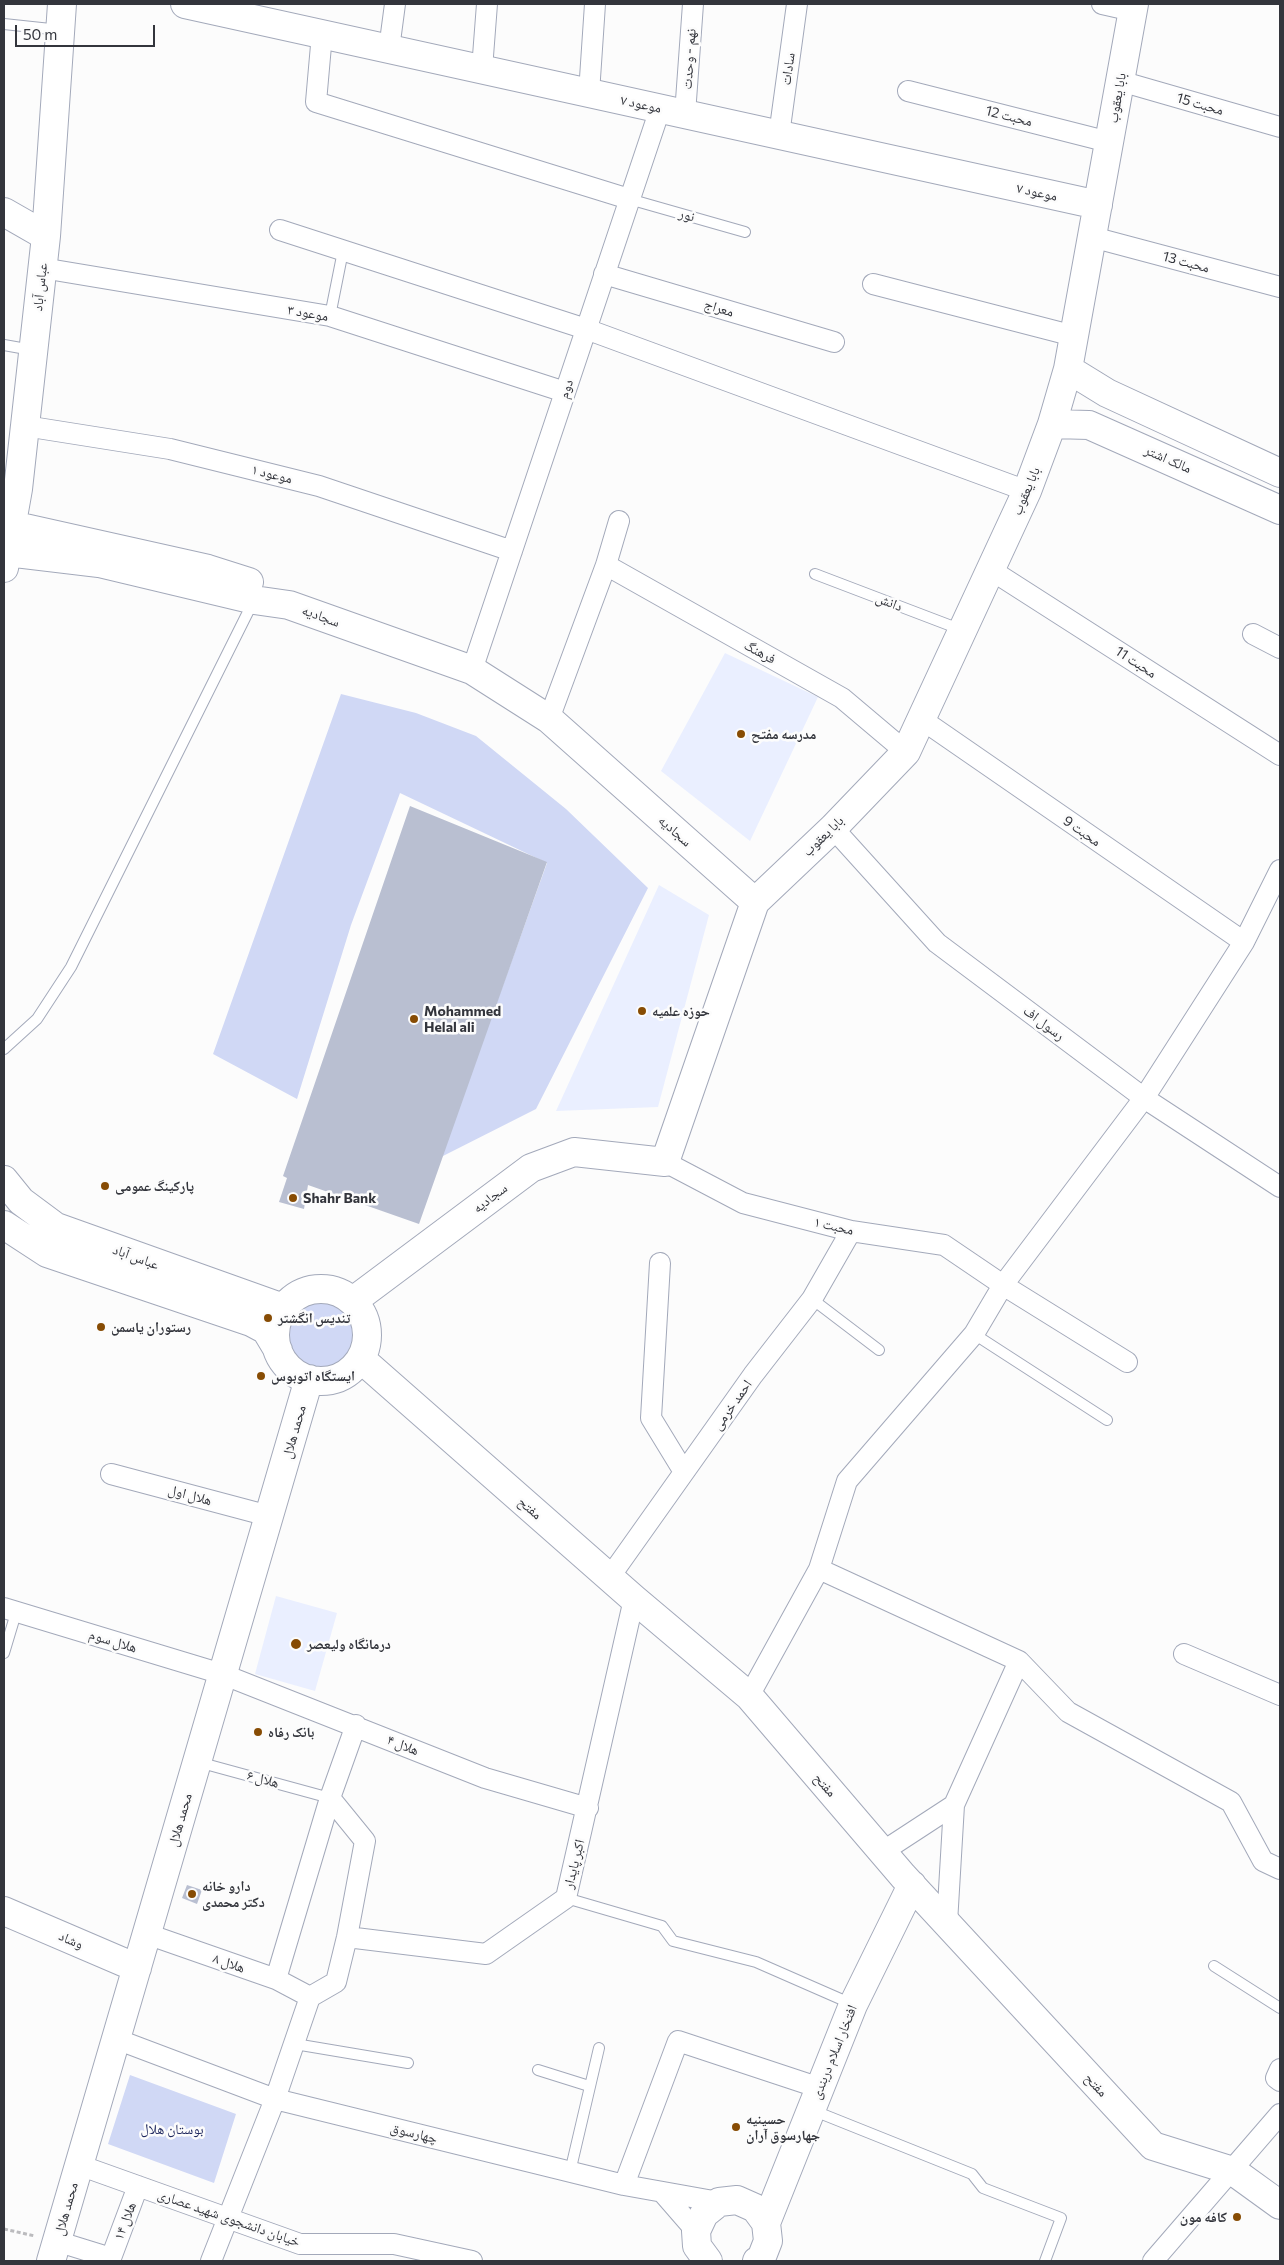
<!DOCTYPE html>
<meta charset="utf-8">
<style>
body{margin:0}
#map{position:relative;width:1284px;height:2265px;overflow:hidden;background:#fcfcfc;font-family:Commissioner,sans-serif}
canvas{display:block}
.frame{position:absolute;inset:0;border:5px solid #33353c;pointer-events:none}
.scale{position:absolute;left:15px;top:25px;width:140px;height:22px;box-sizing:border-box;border:2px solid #33353c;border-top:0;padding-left:6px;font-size:15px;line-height:18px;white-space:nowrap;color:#33353c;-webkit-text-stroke:4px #fcfcfc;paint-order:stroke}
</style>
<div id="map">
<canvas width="1284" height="2265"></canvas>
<div class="frame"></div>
<div class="scale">50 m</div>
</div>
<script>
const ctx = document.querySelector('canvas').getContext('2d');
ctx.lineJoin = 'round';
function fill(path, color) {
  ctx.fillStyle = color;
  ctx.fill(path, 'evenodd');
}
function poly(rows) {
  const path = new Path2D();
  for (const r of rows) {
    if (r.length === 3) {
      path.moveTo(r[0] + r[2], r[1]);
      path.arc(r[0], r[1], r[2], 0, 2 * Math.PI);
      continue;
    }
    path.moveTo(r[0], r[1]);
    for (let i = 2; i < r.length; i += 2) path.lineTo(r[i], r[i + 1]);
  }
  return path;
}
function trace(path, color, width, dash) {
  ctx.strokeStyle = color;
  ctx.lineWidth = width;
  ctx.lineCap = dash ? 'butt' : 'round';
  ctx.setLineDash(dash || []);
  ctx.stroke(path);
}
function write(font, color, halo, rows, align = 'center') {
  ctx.font = font + ' Commissioner,"Noto Naskh Arabic",sans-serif';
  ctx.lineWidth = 5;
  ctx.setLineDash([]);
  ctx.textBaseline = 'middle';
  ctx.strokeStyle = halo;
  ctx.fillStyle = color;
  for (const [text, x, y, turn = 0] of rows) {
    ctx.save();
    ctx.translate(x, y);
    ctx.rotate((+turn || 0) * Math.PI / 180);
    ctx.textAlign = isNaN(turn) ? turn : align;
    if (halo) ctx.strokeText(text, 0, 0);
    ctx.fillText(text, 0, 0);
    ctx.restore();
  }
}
const built = poly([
 [725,653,818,697,750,841,661,771],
 [659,885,709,915,658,1107,556,1111],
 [276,1596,337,1613,315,1691,255,1674]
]);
const green = poly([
 [341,694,416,713,476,736,566,809,648,888,536,1109,441,1157,547,863,400,793,351,925,297,1099,213,1054],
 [322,1335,39],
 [130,2075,236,2114,214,2183,108,2144]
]);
const building = poly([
 [410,806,547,862,419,1224,308,1185,304,1209,279,1202,287,1178,283,1176],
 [187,1885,202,1890,197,1904,182,1898]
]);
const path = poly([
 [4,2229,35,2236]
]);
const lane = poly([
 [4,24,60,30],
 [629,199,745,232],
 [330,316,343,251],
 [4,345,32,350],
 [815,574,962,630],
 [4,1049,37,1019,71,967,254,600],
 [812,1299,879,1350],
 [974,1334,1107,1420],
 [4,1653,16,1613],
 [198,1762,330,1798],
 [566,1898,662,1926,673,1941,756,1962,852,2004],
 [1214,1966,1280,2008],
 [295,2044,408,2063],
 [538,2070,589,2086],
 [812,2110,972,2174,983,2188,1061,2218,1045,2261],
 [570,2172,599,2048]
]);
const street = poly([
 [1102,4,1133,11],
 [322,34,316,102,629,199],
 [389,49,395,4],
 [482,69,487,4],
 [1120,81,1280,127],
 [908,91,1109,142],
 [589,93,595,4],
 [685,114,693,4],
 [779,135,797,4],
 [280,230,586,329,1027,491],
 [1092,237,1280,287],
 [42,268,330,316,565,392],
 [604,274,834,342],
 [873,284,1074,336],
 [25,426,170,449,319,486,512,551],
 [606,565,842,698,906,752],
 [991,570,1280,755],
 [1253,634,1280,648],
 [472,670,660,109],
 [549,719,606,565,619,521],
 [921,719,1244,942],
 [833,828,937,943,1144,1098,1280,1187],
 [665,1162,743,1203,851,1231,944,1245,1003,1285,1127,1362],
 [660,1263,651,1418,684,1472],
 [111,1474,269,1516],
 [819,1569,1019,1661,1068,1712,1231,1802,1263,1861,1280,1869],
 [609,1578,753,1375,812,1299,851,1231],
 [4,1608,222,1674,485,1778,588,1808],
 [1184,1654,1280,1695],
 [749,1696,819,1569,847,1481,974,1334,1003,1285,1144,1098,1244,942,1280,870],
 [882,1852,954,1805,1019,1661],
 [947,1923,954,1805],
 [147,1934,276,1979,310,1997],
 [347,1937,486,1954,566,1898,634,1599],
 [276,1979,330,1798,356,1725],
 [116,2039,275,2099,624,2185,719,2202],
 [1280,2069,1276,2078,1280,2081],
 [79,2165,300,2244,394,2244,472,2261],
 [624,2185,678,2041,820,2088],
 [663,2193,696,2231],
 [56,2241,111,2258,138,2186],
 [211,2261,275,2099,310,1997,336,1982,347,1937,365,1841,330,1798],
 [1153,2261,1280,2114]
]);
const secondary = poly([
 [185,4,1098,205],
 [4,212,46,236],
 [1068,369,1107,393,1280,473],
 [1052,424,1089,425,1280,510],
 [11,525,208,569,249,582],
 [7,552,99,563,254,600,289,605,472,670,549,719,755,902],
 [4,568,18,489,46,236,62,4],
 [4,1180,21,1201,56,1227,283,1308],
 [4,1225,47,1253,251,1322,266,1330,278,1350],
 [321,1335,46],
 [353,1301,531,1168,574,1152,665,1162,755,902,833,828,906,752,1027,491,1052,424,1068,369,1134,4],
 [361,1359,634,1599,749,1696,903,1876,1153,2146,1233,2171,1280,2205],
 [4,1911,137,1968],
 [766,2223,853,2005,912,1885],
 [51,2261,309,1379],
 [708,2261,697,2246,696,2231,704,2214,719,2202,737,2200,755,2208,766,2223,768,2241,761,2259,757,2261]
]);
const markers = [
 [741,734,5,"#874c04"],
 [642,1011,5,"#874c04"],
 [414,1019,5,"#874c04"],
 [105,1186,5,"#874c04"],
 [293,1198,5,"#874c04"],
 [268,1318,5,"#874c04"],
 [101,1327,5,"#874c04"],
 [261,1376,5,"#874c04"],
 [296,1644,6,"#874c04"],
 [258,1732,5,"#874c04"],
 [192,1894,5,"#874c04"],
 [736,2127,5,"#874c04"],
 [1237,2217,5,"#874c04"]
];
const streetNames = [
 ["نهم - وحدت",689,59,-86],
 ["سادات",788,69,-82],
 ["بابا یعقوب",1117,98,-80],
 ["موعود ۷",641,104,12],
 ["محبت 15",1200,104,16],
 ["محبت 12",1009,116,14],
 ["موعود ۷",1037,192,12],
 ["نور",687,215,16],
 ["محبت 13",1186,262,15],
 ["عباس آباد",40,287,-84],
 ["معراج",719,308,17],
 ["موعود ۳",308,313,10],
 ["دوم",566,389,-72],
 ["مالک اشتر",1168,459,24],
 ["موعود ۱",272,474,14],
 ["بابا یعقوب",1026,491,-67],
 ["دانش",889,602,21],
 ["سجادیه",321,616,20],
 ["فرهنگ",760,652,29],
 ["محبت 11",1136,662,33],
 ["سجادیه",675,831,42],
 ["محبت 9",1082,831,35],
 ["بابا یعقوب",823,836,-44],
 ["رسول اف",1044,1023,37],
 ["سجادیه",490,1198,-37],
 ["محبت ۱",834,1226,13],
 ["عباس آباد",136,1257,20],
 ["احمد خرمی",732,1405,-55],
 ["محمد هلال",294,1432,-74],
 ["هلال اول",190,1495,15],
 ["مفتح",530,1508,41],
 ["هلال سوم",113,1641,17],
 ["هلال ۴",403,1745,22],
 ["هلال ۶",263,1779,15],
 ["مفتح",825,1785,49],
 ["محمد هلال",180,1820,-74],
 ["اکبر پایدار",574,1864,-76],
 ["وشاد",71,1940,23],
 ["هلال ۸",229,1963,19],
 ["افتخار اسلام دربندی",834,2052,-68],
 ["مفتح",1096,2085,47],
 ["چهارسوق",414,2133,14],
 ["محمد هلال",66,2209,-74],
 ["خیابان دانشجوی شهید عصاری",229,2218,19],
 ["هلال ۱۴",125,2221,-69]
];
const poiNames = [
 ["مدرسه مفتح",751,734],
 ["Mohammed",424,1011],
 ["Helal ali",424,1027],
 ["حوزه علمیه",652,1011],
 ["پارکینگ عمومی",115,1186],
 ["Shahr Bank",303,1198],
 ["تندیس انگشتر",278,1318],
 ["رستوران یاسمن",111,1327],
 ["ایستگاه اتوبوس",271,1376],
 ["درمانگاه ولیعصر",307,1644],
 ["بانک رفاه",268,1732],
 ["دارو خانه",202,1886],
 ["دکتر محمدی",202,1902],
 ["حسینیه",746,2119],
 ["جهارسوق آران",746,2135],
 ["کافه مون",1227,2217,"right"]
];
const parkNames = [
 ["بوستان هلال",172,2129]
];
fill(built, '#eaefff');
fill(green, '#d0d8f5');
fill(building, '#b9bfd1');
trace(lane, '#a3a9ba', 12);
trace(street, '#a3a9ba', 22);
trace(secondary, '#a3a9ba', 30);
trace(path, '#bbbbbe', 3, [4, 2.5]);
trace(lane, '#fff', 10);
trace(street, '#fff', 20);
trace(secondary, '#fff', 28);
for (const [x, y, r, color] of markers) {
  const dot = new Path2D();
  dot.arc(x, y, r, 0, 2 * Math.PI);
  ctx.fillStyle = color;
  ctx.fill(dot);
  trace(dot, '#fcfcfc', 2);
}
write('14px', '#33353c', '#fcfcfc', streetNames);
write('bold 14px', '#33353c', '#fcfcfc', poiNames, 'left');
write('14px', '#20295f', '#fcfcfc', parkNames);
</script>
